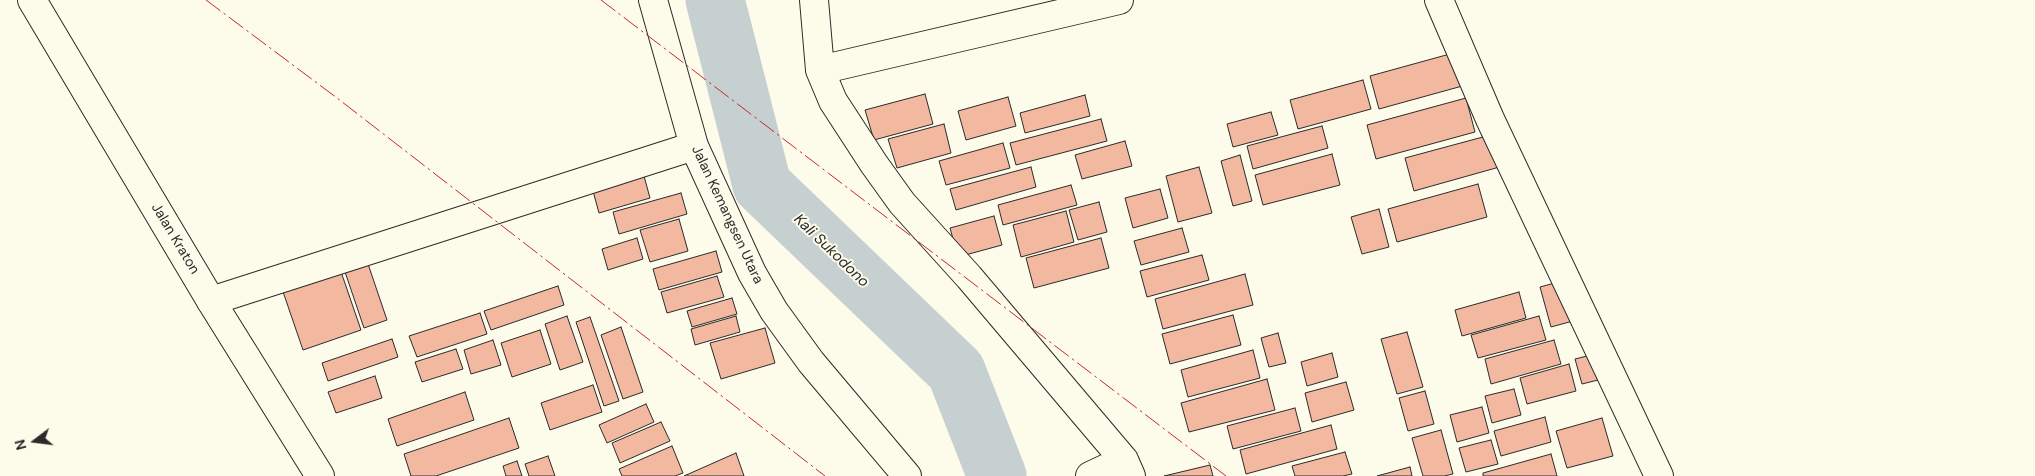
<!DOCTYPE html>
<style>
body{margin:0}
#map{position:relative;width:2035px;height:476px;overflow:hidden;background:#fdfbea;font-family:"DM Sans",sans-serif}
canvas{display:block}
.north{position:absolute;left:10px;top:416px;width:50px;height:50px;-webkit-text-stroke:4px #fdfbea;paint-order:stroke;rotate:255deg;font-size:14px;font-weight:700;line-height:20px;text-align:center;color:#2b2b2b}
.north::after{content:'';display:block;margin:auto;width:18px;height:22px;background:#2b2b2b;clip-path:polygon(50% 0,100% 100%,50% 72%,0 100%)}
</style>
<div id="map">
<canvas width="2035" height="476"></canvas>
<div class="north">N</div>
</div>
<script>
const ctx = document.querySelector('canvas').getContext('2d');
ctx.lineJoin = 'round';
function poly(rows) {
  const path = new Path2D();
  for (const r of rows) {
    path.moveTo(r[0], r[1]);
    for (let i = 2; i < r.length; i += 2) path.lineTo(r[i], r[i + 1]);
  }
  return path;
}
function trace(path, color, width, dash) {
  ctx.strokeStyle = color;
  ctx.lineWidth = width;
  ctx.lineCap = dash ? 'butt' : 'round';
  ctx.setLineDash(dash || []);
  ctx.stroke(path);
}
function fill(path, color) {
  ctx.fillStyle = color;
  ctx.fill(path, 'evenodd');
}
function write(font, color, halo, rows, align = 'center') {
  ctx.font = font + ' "DM Sans",sans-serif';
  ctx.lineWidth = 4;
  ctx.setLineDash([]);
  ctx.textBaseline = 'middle';
  ctx.strokeStyle = halo;
  ctx.fillStyle = color;
  for (const [text, x, y, turn = 0] of rows) {
    ctx.save();
    ctx.translate(x, y);
    ctx.rotate((+turn || 0) * Math.PI / 180);
    ctx.textAlign = isNaN(turn) ? turn : align;
    if (halo) ctx.strokeText(text, 0, 0);
    ctx.fillText(text, 0, 0);
    ctx.restore();
  }
}
const river = poly([
 [715,0,762,185,956,371,997,476]
]);
const building = poly([
 [1457,52,1466,85,1379,109,1370,76,1457,52],
 [1363,80,1371,109,1298,129,1290,100,1363,80],
 [925,94,933,124,874,140,865,110,925,94],
 [1085,95,1090,116,1025,133,1020,113,1085,95],
 [1008,97,1016,126,966,140,958,111,1008,97],
 [1466,98,1475,132,1376,159,1367,125,1466,98],
 [1271,112,1278,135,1233,147,1227,124,1271,112],
 [1101,119,1107,141,1016,165,1010,143,1101,119],
 [944,124,951,153,897,168,888,139,944,124],
 [1322,126,1328,148,1253,169,1247,146,1322,126],
 [1494,134,1503,166,1414,191,1405,158,1494,134],
 [1125,141,1132,166,1082,179,1075,155,1125,141],
 [1003,143,1010,168,946,185,939,161,1003,143],
 [1332,154,1340,185,1263,205,1255,175,1332,154],
 [1240,155,1252,201,1233,206,1221,161,1240,155],
 [641,165,650,198,599,213,590,180,641,165],
 [1031,167,1036,187,956,210,950,189,1031,167],
 [1199,167,1212,213,1178,222,1166,176,1199,167],
 [1478,184,1487,217,1397,242,1388,209,1478,184],
 [1071,185,1077,205,1003,225,998,205,1071,185],
 [1160,189,1168,218,1133,228,1125,198,1160,189],
 [681,193,687,214,619,234,613,212,681,193],
 [1099,202,1107,232,1078,240,1069,210,1099,202],
 [1379,209,1389,247,1362,254,1351,217,1379,209],
 [1066,211,1074,242,1021,257,1013,225,1066,211],
 [994,216,1002,245,958,257,950,228,994,216],
 [679,219,688,251,650,262,640,230,679,219],
 [1182,228,1189,252,1141,265,1134,241,1182,228],
 [637,238,643,259,608,270,602,249,637,238],
 [1101,238,1109,268,1034,288,1026,258,1101,238],
 [716,251,722,272,659,290,653,269,716,251],
 [364,252,387,320,364,328,341,260,364,252],
 [1202,255,1209,280,1147,297,1140,271,1202,255],
 [338,263,361,330,303,350,280,283,338,263],
 [1245,274,1253,305,1163,329,1155,299,1245,274],
 [717,276,724,297,667,313,661,292,717,276],
 [1562,281,1573,321,1551,327,1540,287,1562,281],
 [558,286,564,305,491,330,484,311,558,286],
 [1519,292,1526,318,1462,336,1455,310,1519,292],
 [732,298,737,314,692,327,687,311,732,298],
 [480,313,487,334,417,357,409,336,480,313],
 [1233,315,1241,345,1170,364,1162,334,1233,315],
 [567,316,583,362,560,370,545,324,567,316],
 [736,316,740,332,695,345,691,329,736,316],
 [1539,316,1546,340,1478,358,1471,335,1539,316],
 [590,317,619,401,604,406,576,322,590,317],
 [621,327,643,392,623,399,601,335,621,327],
 [765,328,775,363,721,379,710,343,765,328],
 [540,330,551,364,512,377,501,343,540,330],
 [1407,332,1423,387,1397,394,1381,339,1407,332],
 [1278,333,1286,363,1269,367,1261,338,1278,333],
 [392,339,398,357,328,381,322,363,392,339],
 [493,340,501,365,471,374,464,350,493,340],
 [1554,340,1561,364,1491,384,1485,359,1554,340],
 [456,349,463,369,422,382,415,362,456,349],
 [1253,350,1260,378,1188,397,1181,370,1253,350],
 [1332,353,1338,377,1307,386,1301,362,1332,353],
 [1595,354,1602,379,1582,384,1575,359,1595,354],
 [1569,364,1576,391,1527,404,1520,378,1569,364],
 [375,376,382,398,336,413,328,392,375,376],
 [1267,379,1275,410,1189,432,1181,403,1267,379],
 [1346,382,1354,410,1312,422,1305,393,1346,382],
 [593,385,602,412,550,430,541,403,593,385],
 [1514,389,1521,415,1492,423,1485,396,1514,389],
 [1425,391,1434,424,1408,431,1399,398,1425,391],
 [465,392,474,420,397,446,388,419,465,392],
 [646,404,654,422,607,443,599,425,646,404],
 [1482,407,1489,433,1457,442,1450,415,1482,407],
 [1295,408,1301,431,1233,449,1227,426,1295,408],
 [1545,417,1551,442,1501,456,1494,431,1545,417],
 [509,418,519,448,436,476,411,476,404,454,509,418],
 [1602,418,1613,456,1567,468,1556,431,1602,418],
 [661,422,670,441,620,463,612,443,661,422],
 [1331,425,1337,449,1246,474,1240,450,1331,425],
 [1441,430,1453,474,1444,476,1423,476,1412,438,1441,430],
 [1491,440,1498,464,1466,472,1459,448,1491,440],
 [672,446,683,473,675,476,622,476,619,469,672,446],
 [1345,452,1352,474,1343,476,1295,476,1292,466,1345,452],
 [736,453,744,476,684,476,736,453],
 [1551,454,1557,476,1483,476,1483,473,1551,454],
 [548,456,555,476,529,476,525,464,548,456],
 [517,461,522,476,506,476,503,466,517,461],
 [1210,465,1213,476,1164,476,1210,465],
 [1410,467,1412,476,1377,476,1410,467]
]);
const minor = poly([
 [653,0,694,146,752,273,774,311,811,362,907,476],
 [814,0,820,70,833,101,874,164,902,203,969,277,1124,460,1131,476],
 [1439,0,1490,119,1659,476],
 [820,70,1119,0],
 [211,301,694,146],
 [1090,476,1124,460]
]);
const tertiary = poly([
 [32,0,211,301,320,476]
]);
const power = poly([
 [206,0,337,98,825,476],
 [601,0,1226,476]
]);
const streetNames = [
 ["Jalan Kemangsen Utara",727,215,65],
 ["Jalan Kraton",175,239,59]
];
const waterNames = [
 ["Kali Sukodono",831,251,44]
];
trace(river, '#c7d0d0', 59);
fill(building, '#f2b8a0');
trace(building, '#2b2b2b', 1);
trace(minor, '#2b2b2b', 30);
trace(tertiary, '#2b2b2b', 30);
trace(minor, '#fdfbea', 28);
trace(tertiary, '#fdfbea', 28);
trace(power, '#c62828', 1, [18, 4, 2.5, 4]);
write('14px', '#2b2b2b', '#fdfbea', streetNames);
write('italic 15px', '#2b2b2b', '#fdfbea', waterNames);
</script>
